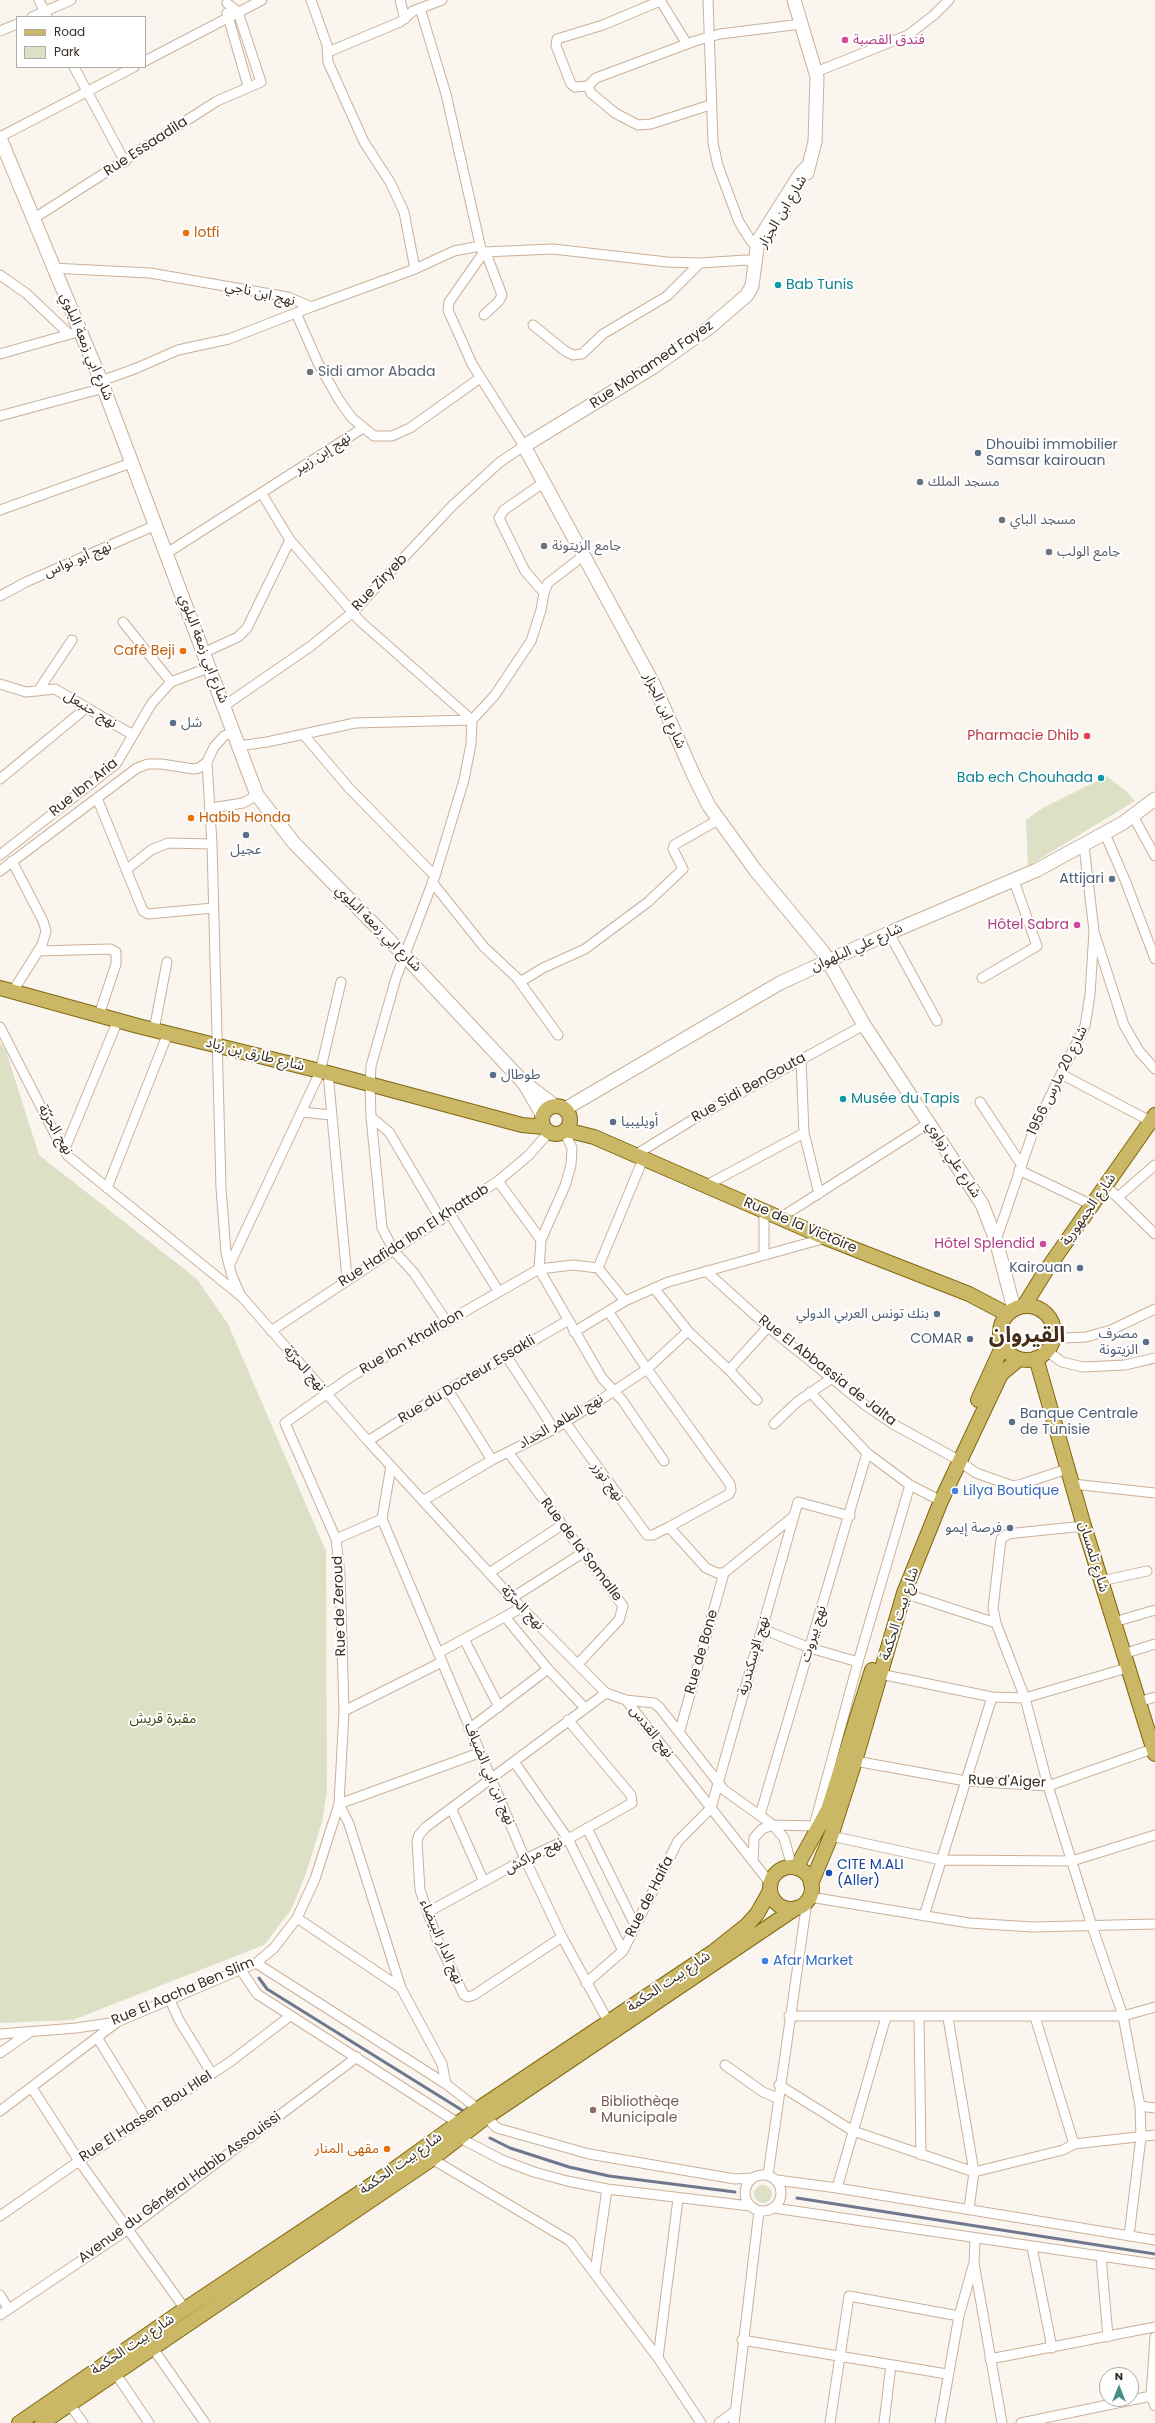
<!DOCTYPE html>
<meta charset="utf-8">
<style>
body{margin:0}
#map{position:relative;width:1155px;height:2423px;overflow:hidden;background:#fbf5f0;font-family:Poppins,sans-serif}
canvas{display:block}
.legend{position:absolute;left:16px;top:16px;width:130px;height:52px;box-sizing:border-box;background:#fff;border:1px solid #afaba7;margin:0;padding:5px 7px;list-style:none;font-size:12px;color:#372c22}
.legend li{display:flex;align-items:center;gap:8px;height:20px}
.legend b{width:20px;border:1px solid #afaba7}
.north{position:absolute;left:1099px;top:2367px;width:40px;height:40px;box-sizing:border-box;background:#fff;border:1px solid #afaba7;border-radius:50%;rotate:0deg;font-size:11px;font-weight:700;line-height:16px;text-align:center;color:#372c22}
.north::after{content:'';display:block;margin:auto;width:14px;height:18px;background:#478d86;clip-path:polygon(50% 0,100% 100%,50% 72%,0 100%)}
</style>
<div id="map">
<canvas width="1155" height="2423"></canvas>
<ul class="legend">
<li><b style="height:5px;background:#cab867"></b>Road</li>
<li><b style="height:11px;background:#dce1c6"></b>Park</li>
</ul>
<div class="north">N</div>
</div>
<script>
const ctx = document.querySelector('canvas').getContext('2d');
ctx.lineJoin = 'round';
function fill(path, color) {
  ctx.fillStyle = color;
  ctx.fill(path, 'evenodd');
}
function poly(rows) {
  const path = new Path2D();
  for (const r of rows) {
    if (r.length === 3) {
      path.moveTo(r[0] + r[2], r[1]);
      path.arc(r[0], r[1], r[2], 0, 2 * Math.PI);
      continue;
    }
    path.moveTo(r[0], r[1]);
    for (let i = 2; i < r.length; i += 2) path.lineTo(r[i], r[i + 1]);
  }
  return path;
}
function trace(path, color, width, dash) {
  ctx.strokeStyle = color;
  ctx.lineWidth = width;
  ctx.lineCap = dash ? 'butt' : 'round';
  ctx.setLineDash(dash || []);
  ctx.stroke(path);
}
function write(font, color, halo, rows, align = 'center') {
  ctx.font = font + ' Poppins,"Noto Sans Arabic",sans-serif';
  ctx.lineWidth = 4;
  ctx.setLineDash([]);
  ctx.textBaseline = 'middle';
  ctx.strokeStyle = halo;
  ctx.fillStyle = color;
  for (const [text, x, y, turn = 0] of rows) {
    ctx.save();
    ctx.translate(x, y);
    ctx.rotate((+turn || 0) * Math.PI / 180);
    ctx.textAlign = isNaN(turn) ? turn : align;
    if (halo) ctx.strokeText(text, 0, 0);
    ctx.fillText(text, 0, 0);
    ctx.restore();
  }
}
const green = poly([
 [1107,776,1127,792,1135,801,1028,866,1026,820,1041,809],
 [0,1042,6,1051,39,1155,197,1279,228,1324,326,1551,327,1792,322,1822,305,1876,291,1910,264,1945,73,2020,0,2023],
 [763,2194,9]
]);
const stream = poly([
 [259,1978,267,1989,465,2112],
 [490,2138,510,2148,569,2167,609,2176,735,2192],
 [797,2198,1155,2254]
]);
const street = poly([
 [39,0,47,17],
 [311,0,327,45,328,62,364,142,390,182,404,212,415,269],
 [400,0,405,19],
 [660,0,687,44],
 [708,0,713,143,718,166,739,222,751,241,759,248],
 [420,8,446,94,481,249,484,252,553,249,667,262,700,263,746,260,756,262],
 [227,13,248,86],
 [32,17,71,0],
 [0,31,17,24],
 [328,52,400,22,413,11,442,0],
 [145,61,262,0],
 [74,67,125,162],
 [816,72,908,35,934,15,949,0],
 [588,86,575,87,571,84,556,46,557,39,603,25,660,1],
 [710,105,651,124,638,125,615,113,591,93,588,86,596,78,695,41,720,34,801,24],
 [0,137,134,67],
 [33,219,217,101,261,82,238,12,227,3],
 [52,268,150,273,288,297,311,307,415,269,454,251,480,246],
 [0,275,27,294,69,334],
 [296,313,318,363,339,400,352,418,374,436,392,436,410,428,480,378],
 [484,315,499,301,502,295,486,253],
 [533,325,565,351,573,355,582,354,603,334,667,296,700,263],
 [0,354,74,333],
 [101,381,137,368,178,350,229,339,311,307],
 [0,416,104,388],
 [543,483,504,510,499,518,525,571,544,593],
 [262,494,290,540,360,621,472,720],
 [0,510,131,463],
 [167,553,363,428],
 [0,596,26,582,156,525],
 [123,622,171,682],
 [203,653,238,637,247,628,290,540],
 [0,684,26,692,55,689,133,735],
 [38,691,72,640],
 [224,706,311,646,353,612,453,505,500,462,524,446,472,364,448,310,449,302,484,252],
 [233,732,224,736,214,747,207,762,212,844,221,1188,226,1253,232,1276,241,1296],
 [303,734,349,788,435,876],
 [238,746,267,742,355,723,472,720],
 [0,779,86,708],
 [97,798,143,911,148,914,213,908],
 [211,808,243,803,257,795],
 [1133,816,1155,856],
 [1105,834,1125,880,1155,959],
 [0,855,116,764,152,703,171,682,208,668],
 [12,861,43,921,46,931,42,945,13,991],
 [126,870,151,850,168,843,212,844],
 [0,871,137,768,148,764,161,764,194,769,199,768,207,762],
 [432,882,484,947,517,978,558,1035],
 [889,933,937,1021],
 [1095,935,1124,1025,1139,1051,1155,1069],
 [38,951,110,949,116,952,116,964,99,1015],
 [982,978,1037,946,1014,881],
 [520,982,543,968,585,949,648,902,683,869,673,849,674,845,718,820],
 [0,1027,60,1144,68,1156,242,1297,368,1441,512,1598,606,1693,626,1700,654,1703,660,1708,724,1790,773,1825,784,1838,792,1867],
 [154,1030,167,962],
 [801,1059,804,1133,819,1194],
 [328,1073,347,1279],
 [1061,1074,1150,1121],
 [980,1102,1021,1164],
 [302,1112,331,1115],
 [371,1117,389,1132,441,1220],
 [564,1131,572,1148,571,1165,565,1186,541,1240,539,1269,602,1378,622,1400,664,1461],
 [64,1151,118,1020],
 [635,1155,697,1117,864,1025],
 [1019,1170,1092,1205],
 [498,1181,541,1240],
 [705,1186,804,1133],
 [1106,1186,1155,1234],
 [107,1188,168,1033],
 [1118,1197,1155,1165],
 [764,1212,764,1254],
 [450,1214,499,1292],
 [780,1218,929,1123],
 [996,1240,1034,1129,1085,1026,1090,995,1094,931,1084,846],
 [229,1266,320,1072,341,982],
 [706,1271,768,1327,865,1405,893,1424,953,1457,976,1473,1013,1486,1022,1484,1067,1469],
 [654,1288,688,1331,729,1370,757,1400],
 [625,1301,598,1268,643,1159],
 [447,1322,414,1273,394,1251,382,1228,371,1117,370,1085,371,1066,396,978,435,876,464,780,471,744,472,720,495,695,531,641,541,610,544,593,548,583,583,556],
 [271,1331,498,1181,529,1155,549,1132],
 [574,1332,625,1301,668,1282,826,1238],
 [1054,1335,1063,1338,1086,1337,1111,1330,1155,1309],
 [1047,1351,1062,1362,1083,1367,1125,1365,1155,1358],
 [507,1357,554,1429],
 [729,1370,768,1327],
 [448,1390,492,1460],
 [810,1392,867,1453,910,1485,941,1501],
 [565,1422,647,1535,653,1535,669,1527,729,1494,731,1490,730,1484,647,1369,608,1311],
 [774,1424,797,1402,832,1378],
 [368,1441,448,1390,567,1321],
 [508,1452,623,1606,619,1620,578,1664],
 [1073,1484,1155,1493],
 [424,1500,492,1460,554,1429,599,1401,647,1369,688,1331],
 [382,1519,525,1859,562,1937,609,2023],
 [1084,1526,1016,1533,1008,1534,1001,1539,993,1608,996,1623,1025,1698,1048,1786,1092,1926,1123,2016,1140,2106,1141,2137,1129,2236],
 [669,1527,706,1568,717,1573,724,1573,794,1516],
 [336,1539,382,1519,391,1466],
 [489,1573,562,1525],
 [1101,1581,1147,1571],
 [904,1593,996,1623],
 [512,1598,584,1552],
 [506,1618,548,1669,585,1708],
 [1114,1622,1155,1610],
 [762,1629,810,1648,858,1662],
 [464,1639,499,1707],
 [438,1653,521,1608],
 [1123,1654,1155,1644],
 [880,1674,992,1697,1025,1698,1127,1668],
 [626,1700,770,1883],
 [1139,1702,1155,1697],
 [344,1711,442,1662],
 [469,1729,548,1669],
 [680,1730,724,1573],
 [855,1761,966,1781,1048,1786,1155,1748],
 [515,1763,568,1839,623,1951],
 [339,1804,349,1824,401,1988,442,2064,446,2084],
 [339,1804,479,1753],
 [452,1810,484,1882],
 [760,1815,867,1453],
 [814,1826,858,1662,910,1485],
 [587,1828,635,1925],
 [831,1836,941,1860,1072,1861,1155,1835],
 [753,1861,754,1838,762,1829,773,1825,814,1826],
 [810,1897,969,1923,1033,1927,1155,1924],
 [428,1912,525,1859,568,1839,632,1803,631,1795,568,1720],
 [924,1916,992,1697],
 [297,1918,401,1988],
 [562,1937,474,1995,468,1997,464,1995,437,1939,420,1890,417,1841,419,1835,426,1827,606,1693],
 [256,1963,446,2084,478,2109,497,2128,589,2154,735,2179,752,2178],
 [241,1970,257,1994,458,2123],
 [586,1983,623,1951,678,1841,711,1808,798,1502,850,1516],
 [170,2000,179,2020,212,2074],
 [789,2016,1123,2016,1155,2007],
 [919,2017,921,2155],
 [1035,2017,1074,2144],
 [948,2018,974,2172,969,2209],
 [0,2034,76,2028,117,2022,256,1963,274,1948,297,1918,315,1879,339,1804,344,1711,340,1574,336,1539,285,1423,352,1376,539,1269,573,1265,598,1268],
 [97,2037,146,2117],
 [0,2053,30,2032],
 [725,2065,763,2092,777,2098],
 [779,2085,853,2131,974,2172,1063,2150,1074,2144,1155,2135],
 [32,2088,79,2161,185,2309],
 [1140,2106,1155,2108],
 [0,2111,116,2023],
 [460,2138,502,2160,534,2172,567,2181,607,2189,750,2206],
 [432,2159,570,2241,658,2358,701,2423],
 [763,2193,18],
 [768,2175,807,1901],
 [777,2180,837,2188,1155,2240],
 [837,2188,886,2017],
 [774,2208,1155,2264],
 [0,2216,79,2161,230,2062,290,2016],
 [975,2239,974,2263,1002,2423],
 [1032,2247,1052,2348],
 [1101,2256,1108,2337],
 [595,2272,607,2189],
 [0,2295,8,2308],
 [0,2315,127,2230,357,2057],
 [742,2340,947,2374],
 [152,2347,205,2423],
 [658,2358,678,2199],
 [990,2359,1155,2327],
 [116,2374,149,2423],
 [1155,2395,1151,2396,1155,2406],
 [70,2405,83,2423],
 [719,2423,734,2412],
 [734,2423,759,2211],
 [830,2423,849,2296,959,2316],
 [884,2423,891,2365],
 [940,2423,959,2316,973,2266],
 [1021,2423,1151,2396,1155,2337]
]);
const secondary = poly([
 [794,0,817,77,815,142,807,173],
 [0,138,101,381,257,795,294,843,404,955,524,1083,543,1116],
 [809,165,801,173,758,241,752,286,747,295,710,327,655,366,524,446,654,685,694,776,709,806,756,871,823,952,864,1025,982,1204,996,1240,1014,1309],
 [526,1084,555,1106],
 [565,1109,780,983,889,933,1037,870,1123,823,1155,799]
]);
const primary = poly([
 [0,988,138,1026,328,1073,522,1125,544,1127],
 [556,1120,14],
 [566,1130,594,1137,826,1238,969,1294,1007,1314],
 [1027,1333,27],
 [1024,1306,1045,1272,1155,1115],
 [1036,1358,1084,1526,1155,1754],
 [978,1400,1003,1345],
 [791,1888,21],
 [796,1868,828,1810,872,1670],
 [811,1884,831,1836,855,1761,904,1593,941,1501,1001,1374,1019,1359],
 [19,2423,185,2309,379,2180,478,2109,713,1952,747,1925,757,1914,770,1891],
 [42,2423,432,2159,485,2118,796,1908]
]);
const markers = [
 [845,40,4,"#d1479c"],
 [186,233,4,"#e8710a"],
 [778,285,4,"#0f9aa8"],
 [310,372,4,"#6b7280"],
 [978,453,4,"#5c6f8a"],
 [920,482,4,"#6b7280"],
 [1002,520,4,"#6b7280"],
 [544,546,4,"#6b7280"],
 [1049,552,4,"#6b7280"],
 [183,651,4,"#e8710a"],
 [173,723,4,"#5c6f8a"],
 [1087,736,4,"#e0444e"],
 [1101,778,4,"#0f9aa8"],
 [191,818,4,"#e8710a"],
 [246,835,4,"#5c6f8a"],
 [1112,879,4,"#5c6f8a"],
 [1077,925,4,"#d1479c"],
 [493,1075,4,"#5c6f8a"],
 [843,1099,4,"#0f9aa8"],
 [613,1122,4,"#5c6f8a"],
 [1043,1244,4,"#d1479c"],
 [1080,1268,4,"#5c6f8a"],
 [937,1314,4,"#5c6f8a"],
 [970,1339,4,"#5c6f8a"],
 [1146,1342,4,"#5c6f8a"],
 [1012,1422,4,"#5c6f8a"],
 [955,1491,4,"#3f7fe0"],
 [1010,1528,4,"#5c6f8a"],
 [829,1873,4,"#1a4fb4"],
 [765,1961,4,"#3f7fe0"],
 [593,2110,4,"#8d6e63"],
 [387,2149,4,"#e8710a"]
];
const hotelNames = [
 ["فندق القصبة",853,40,"left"],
 ["Hôtel Sabra",1069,925],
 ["Hôtel Splendid",1035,1244]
];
const streetNames = [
 ["Rue Essaadila",146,147,-33],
 ["شارع ابن الجزار",783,212,-59],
 ["نهج ابن ناجي",260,294,13],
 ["شارع ابي زمعة البلوي",86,347,67],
 ["Rue Mohamed Fayez",652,365,-34],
 ["نهج إبن زبير",323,454,-33],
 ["نهج أبو نواس",78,560,-23],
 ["Rue Ziryeb",380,583,-46],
 ["شارع ابي زمعة البلوي",203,649,69],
 ["نهج حنبعل",90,710,31],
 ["شارع ابن الجزار",664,711,65],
 ["Rue Ibn Aria",84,788,-39],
 ["شارع ابي زمعة البلوي",378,929,45],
 ["شارع علي البلهوان",857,948,-24],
 ["شارع طارق بن زياد",255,1055,14],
 ["شارع 20 مارس 1956",1058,1081,-64],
 ["Rue Sidi BenGouta",749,1088,-29],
 ["نهج الحرّيّة",55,1130,60],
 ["شارع علي زواوي",953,1160,57],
 ["شارع الجمهورية",1089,1210,-55],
 ["Rue de la Victoire",800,1226,23],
 ["Rue Hafida Ibn El Khattab",414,1236,-33],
 ["Rue Ibn Khalfoon",412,1342,-30],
 ["نهج الحرّيّة",304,1369,48],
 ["Rue El Abbassia de Jalta",827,1371,38],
 ["Rue du Docteur Essakli",467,1380,-31],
 ["نهج الطاهر الحداد",561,1422,-30],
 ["نهج توزر",607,1482,54],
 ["Rue de la Somalle",581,1550,53],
 ["شارع تلمسان",1093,1557,73],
 ["Rue de Zeroud",340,1606,-92],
 ["نهج الحرّيّة",522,1608,46],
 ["شارع بيت الحكمة",900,1614,-72],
 ["نهج بيروت",814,1634,-73],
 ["Rue de Bone",702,1652,-74],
 ["نهج الإسكندرية",754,1656,-74],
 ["نهج القدس",651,1732,52],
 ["نهج ابن ابي الضياف",489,1774,67],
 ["Rue d'Aiger",1007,1782,2],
 ["نهج مراكش",534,1856,-27],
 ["Rue de Haifa",650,1897,-63],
 ["نهج الدار البيضاء",441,1942,67],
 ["شارع بيت الحكمة",669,1982,-34],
 ["Rue El Aacha Ben Slim",183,1992,-23],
 ["Rue El Hassen Bou Hlel",146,2117,-33],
 ["شارع بيت الحكمة",401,2164,-35],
 ["Avenue du Général Habib Assouissi",180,2188,-36],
 ["شارع بيت الحكمة",133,2345,-34]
];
const foodNames = [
 ["lotfi",194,233],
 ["Café Beji",175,651,"right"],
 ["Habib Honda",199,818],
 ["مقهى المنار",379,2149,"right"]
];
const cultureNames = [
 ["Bab Tunis",786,285],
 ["Bab ech Chouhada",1093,778,"right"],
 ["Musée du Tapis",851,1099]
];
const worshipNames = [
 ["Sidi amor Abada",318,372],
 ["مسجد الملك",928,482],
 ["مسجد الباي",1010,520],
 ["جامع الزيتونة",552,546],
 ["جامع الولب",1057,552]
];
const serviceNames = [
 ["Dhouibi immobilier",986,445,"left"],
 ["Samsar kairouan",986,461,"left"],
 ["شل",181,723,"left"],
 ["عجيل",246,850,"center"],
 ["Attijari",1104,879],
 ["طوطال",501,1075,"left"],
 ["أويليبيا",621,1122,"left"],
 ["Kairouan",1072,1268],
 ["بنك تونس العربي الدولي",929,1314],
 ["مصرف",1138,1334],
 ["الزيتونة",1138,1350],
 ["COMAR",962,1339],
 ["Banque Centrale",1020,1414,"left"],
 ["de Tunisie",1020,1430,"left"],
 ["فرصة إيمو",1002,1528]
];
const healthNames = [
 ["Pharmacie Dhib",1079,736]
];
const shopNames = [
 ["Lilya Boutique",963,1491],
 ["Afar Market",773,1961]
];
const parkNames = [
 ["مقبرة قريش",163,1719]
];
const transitNames = [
 ["CITE M.ALI",837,1865],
 ["(Aller)",837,1881]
];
const educationNames = [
 ["Bibliothèqe",601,2102],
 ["Municipale",601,2118]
];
const townNames = [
 ["القيروان",1027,1336]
];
fill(green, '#dce1c6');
trace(stream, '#6d788e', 3);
trace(street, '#cbb097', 11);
trace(secondary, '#cbb097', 15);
trace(primary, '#80680d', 16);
trace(street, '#fff', 9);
trace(secondary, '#fff', 13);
trace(primary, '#cab867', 14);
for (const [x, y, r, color] of markers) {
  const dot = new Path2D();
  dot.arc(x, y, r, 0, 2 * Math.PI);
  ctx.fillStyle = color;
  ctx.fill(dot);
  trace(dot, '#fff', 1.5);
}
write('14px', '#b23c85', '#fff', hotelNames, 'right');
write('14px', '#372c22', '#fff', streetNames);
write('14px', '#c56008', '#fff', foodNames, 'left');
write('14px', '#0d838f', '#fff', cultureNames, 'left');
write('14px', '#5b616d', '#fff', worshipNames, 'left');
write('14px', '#4e5e75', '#fff', serviceNames, 'right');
write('14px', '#be3a42', '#fff', healthNames, 'right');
write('14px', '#366cbe', '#fff', shopNames, 'left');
write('14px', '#3d4210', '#fff', parkNames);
write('14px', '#164399', '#fff', transitNames, 'left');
write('14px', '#785e54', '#fff', educationNames, 'left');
write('bold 22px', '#442e18', '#fff', townNames);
</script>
